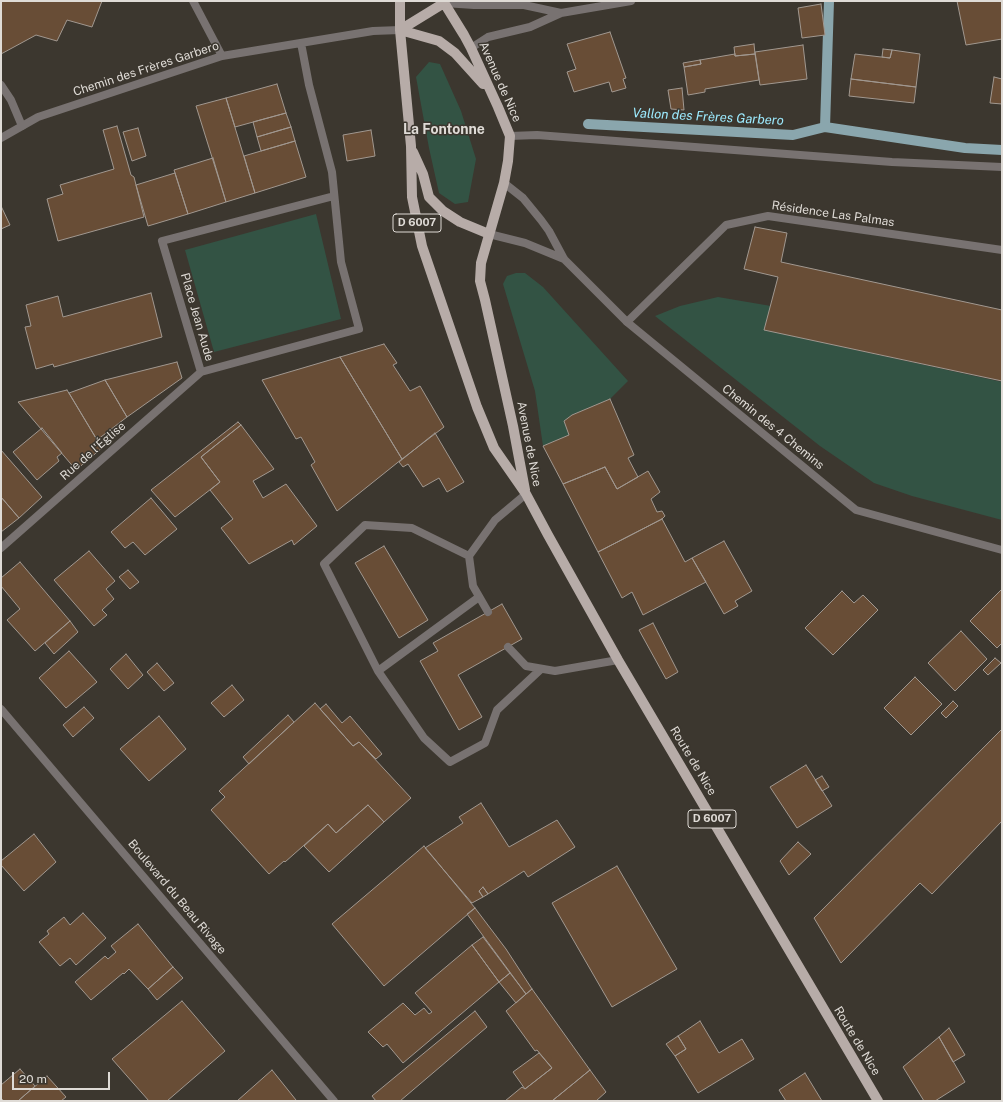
<!DOCTYPE html>
<meta charset="utf-8">
<style>
body{margin:0}
#map{position:relative;width:1003px;height:1102px;overflow:hidden;background:#3c372f;font-family:"Public Sans",sans-serif}
canvas{display:block}
.frame{position:absolute;inset:0;border:2px solid #dfdbd6;pointer-events:none}
.scale{position:absolute;left:12px;top:1072px;width:98px;height:18px;box-sizing:border-box;border:2px solid #dfdbd6;border-top:0;padding-left:5px;font-size:12px;line-height:14px;white-space:nowrap;color:#dfdbd6;-webkit-text-stroke:3px #3c372f;paint-order:stroke}
</style>
<div id="map">
<canvas width="1003" height="1102"></canvas>
<div class="frame"></div>
<div class="scale">20 m</div>
</div>
<script>
const ctx = document.querySelector('canvas').getContext('2d');
ctx.lineJoin = 'round';
function fill(path, color) {
  ctx.fillStyle = color;
  ctx.fill(path, 'evenodd');
}
function poly(rows) {
  const path = new Path2D();
  for (const r of rows) {
    path.moveTo(r[0], r[1]);
    for (let i = 2; i < r.length; i += 2) path.lineTo(r[i], r[i + 1]);
  }
  return path;
}
function trace(path, color, width, dash) {
  ctx.strokeStyle = color;
  ctx.lineWidth = width;
  ctx.lineCap = dash ? 'butt' : 'round';
  ctx.setLineDash(dash || []);
  ctx.stroke(path);
}
function write(font, color, halo, rows, align = 'center') {
  ctx.font = font + ' "Public Sans",sans-serif';
  ctx.lineWidth = 3;
  ctx.setLineDash([]);
  ctx.textBaseline = 'middle';
  ctx.strokeStyle = halo;
  ctx.fillStyle = color;
  for (const [text, x, y, turn = 0] of rows) {
    ctx.save();
    ctx.translate(x, y);
    ctx.rotate((+turn || 0) * Math.PI / 180);
    ctx.textAlign = isNaN(turn) ? turn : align;
    if (halo) ctx.strokeText(text, 0, 0);
    ctx.fillText(text, 0, 0);
    ctx.restore();
  }
}
const green = poly([
 [429,62,440,64,461,111,476,159,468,202,455,204,439,193,429,148,416,77],
 [316,214,341,319,214,352,185,250],
 [516,273,525,273,543,287,628,381,610,399,572,415,569,435,543,446,535,391,503,284,507,276],
 [718,297,771,306,765,330,1002,382,1002,520,912,496,874,483,820,446,655,316,680,306]
]);
const stream = poly([
 [588,124,793,135,825,127,829,1],
 [825,127,965,148,1002,150]
]);
const building = poly([
 [1,1,102,1,92,27,67,20,57,41,36,35,1,54,1,1],
 [957,1,1002,1,1002,39,966,45,957,1],
 [821,4,825,35,802,38,798,8,821,4],
 [610,32,626,78,623,79,626,88,612,92,609,82,574,92,567,72,576,69,567,44,610,32],
 [754,44,755,54,735,56,734,47,754,44],
 [803,45,807,79,760,85,755,52,803,45],
 [883,49,892,50,890,58,882,57,883,49],
 [892,50,920,54,916,87,851,79,855,54,890,58,892,50],
 [735,54,735,56,755,54,759,80,705,89,705,92,688,95,684,67,701,64,700,60,735,54],
 [700,60,701,64,684,67,683,63,700,60],
 [994,77,1002,79,1002,104,990,103,994,77],
 [851,79,916,87,914,103,849,96,851,79],
 [277,84,286,113,235,127,226,98,277,84],
 [682,88,684,110,671,109,668,90,682,88],
 [226,98,255,193,226,202,196,106,226,98],
 [286,113,291,127,257,137,253,122,286,113],
 [117,126,131,175,134,177,144,217,58,241,47,199,63,194,60,185,114,169,103,130,117,126],
 [291,127,295,141,261,151,257,137,291,127],
 [138,128,146,156,132,161,123,132,138,128],
 [371,130,375,156,347,161,343,135,371,130],
 [295,141,306,177,255,193,244,156,295,141],
 [213,158,226,202,188,214,174,170,213,158],
 [175,173,188,214,148,226,136,185,175,173],
 [1,206,10,225,1,229,1,206],
 [755,227,787,233,781,262,1002,310,1002,381,764,330,778,277,744,269,755,227],
 [151,293,162,337,54,367,53,364,36,369,25,327,31,326,26,305,58,296,63,317,151,293],
 [384,344,397,363,393,365,410,391,420,386,444,427,402,459,340,357,384,344],
 [340,357,402,459,337,511,311,465,315,462,301,437,296,439,262,380,340,357],
 [177,362,182,378,127,417,105,380,177,362],
 [105,380,127,417,97,440,69,393,105,380],
 [67,390,102,448,76,470,18,402,67,390],
 [610,399,634,455,628,458,638,477,617,489,605,467,563,484,543,446,569,435,564,421,572,415,610,399],
 [238,422,241,425,201,457,220,482,175,517,151,490,238,422],
 [241,425,274,469,253,481,263,498,286,484,317,526,294,545,292,540,249,564,221,528,233,519,210,490,220,482,201,457,241,425],
 [42,428,62,453,57,457,59,461,37,480,13,452,42,428],
 [435,433,464,482,447,492,439,478,423,487,408,464,403,467,399,462,435,433],
 [1,450,42,497,19,518,1,497,1,450],
 [605,467,617,489,648,471,660,492,651,499,657,512,662,511,665,516,662,519,598,552,563,484,605,467],
 [1,497,19,518,1,532,1,497],
 [151,498,177,529,145,555,133,542,125,548,111,532,151,498],
 [662,519,685,562,692,558,706,582,643,615,632,592,622,598,598,552,662,519],
 [724,541,752,591,735,601,738,606,724,614,692,558,724,541],
 [384,546,428,620,399,638,355,563,384,546],
 [89,551,115,581,106,589,114,599,102,610,107,615,94,626,54,580,89,551],
 [20,562,70,621,35,651,7,620,20,609,1,586,1,578,20,562],
 [128,570,139,582,130,589,119,577,128,570],
 [1002,589,1002,643,997,648,970,621,1002,589],
 [842,591,854,603,863,595,878,610,833,655,805,628,842,591],
 [502,604,522,639,458,675,482,717,459,730,420,661,438,651,433,643,502,604],
 [70,621,78,632,54,654,45,643,70,621],
 [653,623,678,672,666,679,639,630,653,623],
 [961,631,987,659,955,691,928,663,961,631],
 [69,651,97,682,66,708,39,678,69,651],
 [126,654,143,675,128,689,110,669,126,654],
 [995,658,1001,663,988,675,983,670,995,658],
 [157,663,174,683,164,691,147,672,157,663],
 [915,677,942,704,911,735,884,708,915,677],
 [232,685,244,700,224,717,211,703,232,685],
 [953,701,958,706,946,718,941,713,953,701],
 [315,703,353,746,359,742,411,798,384,822,368,805,336,833,328,824,285,862,284,861,269,874,211,810,225,797,219,791,315,703],
 [326,704,342,723,350,716,382,754,376,759,359,742,353,746,320,709,326,704],
 [84,707,94,718,73,737,63,725,84,707],
 [288,715,294,722,249,764,243,757,288,715],
 [159,716,186,749,149,781,120,749,159,716],
 [1002,729,1002,821,932,894,920,883,841,963,814,918,1002,729],
 [806,765,832,806,797,828,770,787,806,765],
 [822,776,829,787,822,791,815,780,822,776],
 [481,803,509,847,557,820,575,847,528,877,524,871,488,894,483,887,479,891,483,897,472,903,425,848,463,823,459,817,481,803],
 [368,805,384,822,329,872,304,846,328,824,336,833,368,805],
 [34,834,56,862,24,891,1,865,1,861,34,834],
 [798,842,811,854,789,875,780,861,798,842],
 [424,846,475,908,384,986,332,924,424,846],
 [617,866,677,969,612,1007,552,903,617,866],
 [483,887,488,894,483,897,479,891,483,887],
 [475,908,506,949,532,989,526,994,467,914,475,908],
 [83,913,106,938,76,965,70,958,60,966,39,942,49,934,47,931,64,917,70,925,83,913],
 [138,924,173,967,148,989,129,969,124,974,123,973,91,1000,75,982,105,956,108,959,116,952,111,946,138,924],
 [483,937,510,973,499,982,472,945,483,937],
 [472,945,499,982,403,1063,387,1044,383,1047,368,1032,403,1003,415,1015,424,1008,429,1014,432,1012,415,993,472,945],
 [173,967,183,978,157,1000,148,989,173,967],
 [510,973,526,994,516,1003,499,982,510,973],
 [532,989,590,1070,552,1101,505,1101,522,1087,525,1089,552,1068,537,1050,535,1051,506,1011,532,989],
 [182,1001,225,1051,167,1101,149,1101,112,1059,182,1001],
 [475,1011,487,1027,400,1101,376,1101,372,1096,475,1011],
 [700,1021,719,1053,742,1039,754,1059,698,1093,675,1056,686,1049,678,1036,700,1021],
 [949,1028,965,1055,953,1062,939,1037,949,1028],
 [678,1036,686,1049,675,1056,666,1044,678,1036],
 [939,1037,965,1082,935,1101,924,1101,903,1067,939,1037],
 [539,1053,552,1068,525,1089,513,1072,539,1053],
 [20,1069,35,1086,18,1101,4,1101,1,1098,1,1085,20,1069],
 [272,1070,296,1100,294,1101,237,1101,272,1070],
 [590,1070,606,1092,596,1101,552,1101,590,1070],
 [805,1073,822,1101,786,1101,779,1090,805,1073],
 [47,1076,66,1097,61,1101,18,1101,47,1076]
]);
const lane = poly([
 [1,85,11,100,22,126],
 [510,136,537,135,892,162,1002,167],
 [627,322,726,225,768,216,1002,250],
 [469,556,412,528,365,525,324,564,378,671,424,738,450,762,485,743,497,710,541,669],
 [488,612,473,586,469,556,495,520,526,494],
 [508,647,526,666,555,671,618,660],
 [378,671,479,597]
]);
const street = poly([
 [193,1,222,56],
 [444,3,474,5,524,5,561,13],
 [301,43,309,85,332,172,341,262,359,329,201,372,162,241,334,196],
 [471,48,488,37,530,27,561,13,631,1],
 [1,138,38,117,222,56,373,31,400,30],
 [504,183,523,198,541,220,549,231,564,259,627,322,856,510,1002,550],
 [489,234,525,243,564,259],
 [1,548,201,372],
 [1,709,334,1101]
]);
const primary = poly([
 [400,1,400,30,411,146,412,197,422,246,477,407,494,448,526,494,548,535,618,660,878,1101],
 [443,1,464,35,471,48,498,107,510,136,508,161,504,183,481,263,480,281,485,300,513,426,525,490],
 [400,30,439,41,455,53,483,84],
 [400,30,444,3],
 [413,152,423,174,429,197,443,211,460,222,489,234]
]);
const shields = [
 [417,223,48],
 [712,819,48]
];
const shieldNames = [
 ["D 6007",417,223],
 ["D 6007",712,819]
];
const streetNames = [
 ["Chemin des Frères Garbero",146,69,-18],
 ["Avenue de Nice",500,82,66],
 ["Résidence Las Palmas",833,214,8],
 ["Place Jean Aude",197,317,74],
 ["Chemin des 4 Chemins",773,427,39],
 ["Avenue de Nice",529,444,79],
 ["Rue de l'Église",93,451,-41],
 ["Route de Nice",693,761,59],
 ["Boulevard du Beau Rivage",177,897,50],
 ["Route de Nice",857,1041,59]
];
const waterNames = [
 ["Vallon des Frères Garbero",708,117,3]
];
const quarterNames = [
 ["La Fontonne",444,130]
];
fill(green, '#335344');
trace(stream, '#8aa6ad', 10);
fill(building, '#684d36');
trace(building, '#a19890', 1);
trace(lane, '#787271', 8);
trace(street, '#787271', 8);
trace(primary, '#b7aca8', 10);
for (const [x, y, w] of shields) {
  const box = new Path2D();
  box.roundRect(x - w / 2, y - 9, w, 18, 3);
  ctx.fillStyle = '#3c372f';
  ctx.fill(box);
  trace(box, '#dfdbd6', 1);
}
write('bold 11px', '#dfdbd6', null, shieldNames);
write('12px', '#dfdbd6', '#3c372f', streetNames);
write('italic 13px', '#9ceafe', '#3c372f', waterNames);
write('bold 14px', '#dfdbd6', '#3c372f', quarterNames);
</script>
